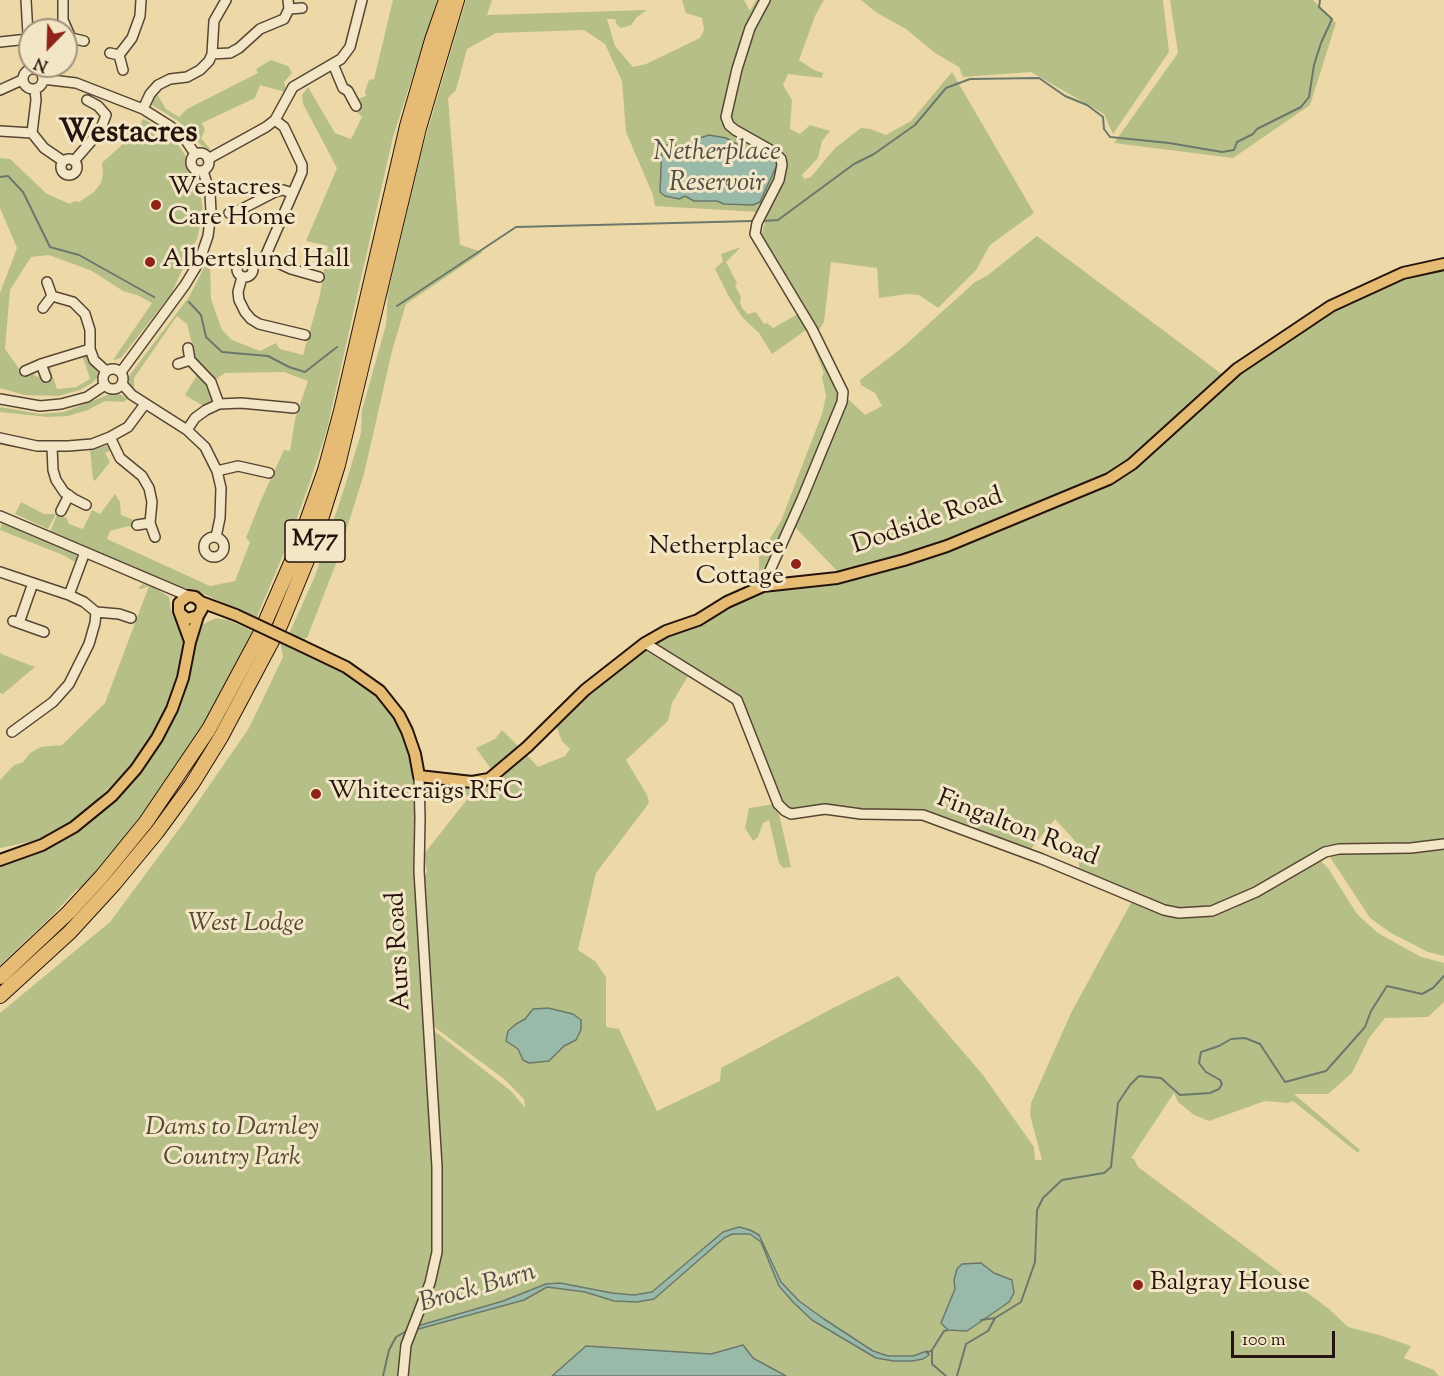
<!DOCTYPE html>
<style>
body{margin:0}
#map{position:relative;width:1444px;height:1376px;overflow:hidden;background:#edd9a8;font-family:"Sorts Mill Goudy",serif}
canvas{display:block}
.north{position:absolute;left:18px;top:18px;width:60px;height:60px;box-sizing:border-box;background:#f3e6c6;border:2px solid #a1927c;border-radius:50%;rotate:203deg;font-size:16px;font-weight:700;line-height:24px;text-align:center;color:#25140d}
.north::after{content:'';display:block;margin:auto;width:21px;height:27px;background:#8f2418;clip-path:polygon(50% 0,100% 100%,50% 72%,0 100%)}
.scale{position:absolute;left:1231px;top:1331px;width:104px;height:27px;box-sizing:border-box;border:3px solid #25140d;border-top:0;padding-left:8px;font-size:18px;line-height:21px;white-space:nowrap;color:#25140d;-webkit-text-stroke:4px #f3e6c6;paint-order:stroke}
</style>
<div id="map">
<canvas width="1444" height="1376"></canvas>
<div class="north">N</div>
<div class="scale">100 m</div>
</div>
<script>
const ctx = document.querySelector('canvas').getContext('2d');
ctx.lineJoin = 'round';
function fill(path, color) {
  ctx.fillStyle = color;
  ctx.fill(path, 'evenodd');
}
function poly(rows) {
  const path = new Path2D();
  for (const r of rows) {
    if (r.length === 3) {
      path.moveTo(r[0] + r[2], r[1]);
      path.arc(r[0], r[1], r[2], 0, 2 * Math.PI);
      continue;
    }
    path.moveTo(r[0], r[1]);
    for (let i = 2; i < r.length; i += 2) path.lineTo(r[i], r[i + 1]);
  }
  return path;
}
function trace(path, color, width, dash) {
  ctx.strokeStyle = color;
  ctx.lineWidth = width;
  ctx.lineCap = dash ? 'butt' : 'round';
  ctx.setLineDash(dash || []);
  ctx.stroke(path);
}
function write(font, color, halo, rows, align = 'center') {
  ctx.font = font + ' "Sorts Mill Goudy",serif';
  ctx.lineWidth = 6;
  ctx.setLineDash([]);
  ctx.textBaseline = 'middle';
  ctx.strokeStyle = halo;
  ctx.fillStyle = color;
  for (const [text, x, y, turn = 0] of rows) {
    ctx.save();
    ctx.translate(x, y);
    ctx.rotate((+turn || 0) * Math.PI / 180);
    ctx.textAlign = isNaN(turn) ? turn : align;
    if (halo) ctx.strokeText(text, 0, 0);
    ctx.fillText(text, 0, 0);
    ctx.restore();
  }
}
const green = poly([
 [393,0,437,0,393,137,327,429,310,482,286,548,256,619,202,593,174,585,49,534,57,515,67,518,69,524,83,529,92,510,100,514,115,494,120,502,121,515,137,521,132,528,129,526,110,531,107,539,210,586,235,581,250,542,246,538,261,500,284,450,290,451,295,419,308,381,284,372,225,373,215,380,197,364,187,324,177,316,134,378,134,389,129,385,129,376,189,297,210,256,233,264,233,266,215,258,210,261,211,299,222,330,232,340,260,351,276,343,280,349,303,355,320,295,328,246,306,241,337,168,303,104,302,95,308,87,335,133,351,139,362,117,356,111,360,109,357,99,366,96,365,91,369,80,374,79],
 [466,0,492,0,487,15,647,10,637,17,631,25,621,28,617,25,615,19,607,19,615,46,633,67,646,64,700,38,704,30,702,18,686,13,682,0,744,0,750,11,756,0,824,0,815,16,799,60,814,70,823,73,822,78,788,74,783,85,792,100,790,129,800,134,810,125,830,131,822,141,818,158,802,175,804,179,811,177,835,148,861,128,870,129,886,135,911,121,952,72,1034,213,990,245,976,270,938,308,919,295,908,294,879,298,877,268,831,262,824,322,817,333,761,237,767,215,759,212,655,206,653,195,626,132,622,81,605,44,584,30,496,33,467,49,456,90,448,98,460,245,483,252,406,304,392,351,364,474,335,566,307,638,300,639,289,634,315,576,345,486,361,433,362,410,386,325,388,292,423,146],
 [719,137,726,138,757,155,764,156,724,204,717,201,694,201,685,196,662,145,690,146],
 [861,0,1163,0,1169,52,1113,134,1104,114,1031,72,963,77,959,67,935,53,906,29,877,13],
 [1170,0,1313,0,1336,23,1310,105,1233,158,1114,143,1178,53],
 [271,60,288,66,292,73,284,82,286,89,285,92,260,85,255,98,202,123,205,130,201,138,212,151,202,146,178,121,152,105,153,97,157,94,166,109,179,117,187,109,258,73,256,69],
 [143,119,166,131,172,136,185,155,189,175,194,177,200,188,203,213,197,239,171,294,121,358,113,360,152,303,137,295,123,291,92,271,49,255,31,257,10,290,5,349,20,370,26,372,37,369,34,375,38,377,50,363,51,372,57,389,76,387,90,379,82,355,86,355,98,373,98,377,92,383,80,390,58,396,24,395,0,388,0,293,17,248,0,208,0,158,10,159,47,194,70,204,74,201,79,202,94,192,101,183,103,174,102,163,138,130],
 [1037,236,1223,375,1119,469,935,544,839,573,794,526,806,506,844,402,847,398,865,415,882,406,875,393,861,385,860,380,903,347,975,282,988,275],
 [741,247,726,262,737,283,735,286,741,297,740,302,742,308,748,314,756,312,764,324,767,323,773,328,798,314,808,330,838,392,839,397,798,501,762,579,759,571,759,555,781,521,822,414,826,396,822,377,824,373,808,332,806,330,772,354,759,333,742,317,728,295,715,269,723,261,721,254],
 [1444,268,1444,842,1327,849,1223,904,1184,909,1156,903,1079,871,1079,851,1077,843,1055,819,1031,849,919,810,791,810,781,803,741,699,656,646,656,641,665,637,700,625,737,599,768,588,843,580,1119,479,1235,376,1287,341,1354,300,1402,279],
 [197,375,208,385,214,400,213,403,205,407,185,395],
 [118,393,128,399,123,402,105,401,88,410,68,416,48,417,0,412,0,407,40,414,64,412,110,394],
 [108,445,111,450,105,453,110,462,95,481,93,479,90,450],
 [21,502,44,514,56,514,48,529,15,514],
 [2,522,73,551,78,558,77,560,75,562,63,555,0,530],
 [143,584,154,587,169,597,172,614,183,634,184,644,180,670,165,711,153,734,133,763,90,807,68,824,47,838,0,848,0,780,14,765,23,762,30,753,41,747,62,745,105,703,149,586,141,589,138,588],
 [216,618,228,620,253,631,203,726,167,782,105,862,84,886,76,890,53,915,0,965,0,865,49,848,102,812,126,789,151,757,175,715,181,699,191,661,193,659,199,626],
 [279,635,360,675,387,700,407,731,416,758,420,815,425,994,432,1029,511,1091,525,1108,524,1099,504,1079,437,1029,433,1024,430,1003,425,912,424,878,427,871,424,854,469,797,449,794,448,784,474,788,488,785,526,754,538,767,565,756,570,749,562,741,556,726,581,699,644,650,688,676,672,703,668,721,626,760,647,795,649,803,596,873,578,950,595,961,606,977,606,1027,619,1029,657,1111,720,1081,721,1068,833,1008,898,976,983,1075,1034,1147,1035,1160,1042,1160,1030,1115,1031,1103,1071,1013,1131,903,1165,915,1206,916,1233,909,1319,859,1328,868,1357,914,1378,933,1421,957,1444,963,1444,1002,1428,1017,1385,1018,1369,1038,1352,1073,1328,1094,1294,1094,1360,1150,1358,1153,1293,1101,1288,1103,1265,1101,1209,1121,1194,1115,1178,1102,1174,1093,1131,1158,1134,1159,1138,1167,1329,1309,1348,1327,1379,1335,1411,1346,1404,1358,1434,1370,1439,1376,0,1376,0,1013,110,922,182,825,249,728,283,657],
 [0,652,1,654,35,667,3,694,0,693],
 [502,730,519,747,491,769,476,748,495,739],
 [775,804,780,818,791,867,783,868,779,863,769,820,763,823,758,837,753,841,745,828,749,808],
 [1444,843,1444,956,1428,952,1391,933,1370,918,1330,857,1336,852]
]);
const water = poly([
 [709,135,726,138,757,155,771,158,776,161,777,165,760,202,753,205,724,204,717,201,694,201,685,196,679,199,665,196,660,192,662,145,690,146,697,139,709,135],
 [548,1008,573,1014,581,1020,581,1030,576,1040,564,1046,549,1061,529,1063,523,1060,518,1049,506,1041,508,1031,516,1024,525,1019,533,1009,548,1008],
 [739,1227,750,1230,759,1235,781,1282,799,1301,824,1319,873,1351,888,1356,913,1356,927,1351,929,1355,923,1359,912,1361,894,1361,876,1358,812,1320,793,1302,779,1286,761,1242,750,1234,732,1234,724,1238,654,1299,637,1302,614,1301,585,1292,547,1287,524,1300,415,1330,418,1323,421,1325,503,1301,546,1284,560,1283,612,1293,634,1295,652,1292,723,1232,739,1227],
 [981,1263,994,1273,1012,1280,1014,1293,1009,1302,967,1331,948,1330,941,1323,955,1289,954,1280,957,1269,962,1264,981,1263],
 [743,1345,753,1358,786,1376,552,1376,586,1346,711,1354,743,1345]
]);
const stream = poly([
 [0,177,8,176,23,192,50,247,79,255,154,297],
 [762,221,778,220,854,164,874,154,915,125,946,88,970,79,1039,78,1065,96,1087,105,1103,117,1104,129,1110,137,1169,143,1222,152,1234,150,1237,142,1253,134,1257,129,1301,107,1309,97,1314,65,1321,43,1332,19,1319,7,1320,0],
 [189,302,201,315,206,337,222,352,268,356,289,367,305,372,337,347],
 [397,306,516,227,753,221],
 [981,1320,995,1318],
 [932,1350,944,1331,948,1330],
 [927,1353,932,1350,932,1364,946,1376],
 [383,1376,389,1350,396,1337,410,1329],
 [957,1376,966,1344,988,1331,995,1318,1021,1302,1035,1262,1037,1210,1043,1198,1062,1180,1104,1173,1111,1167,1118,1103,1130,1085,1139,1076,1161,1078,1180,1095,1210,1093,1219,1089,1222,1084,1220,1080,1206,1072,1199,1063,1201,1052,1219,1046,1231,1039,1245,1038,1260,1044,1285,1082,1326,1071,1365,1027,1371,1011,1387,986,1422,994,1433,988,1444,976]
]);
const minor = poly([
 [26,0,30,69],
 [63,0,63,20,71,38,84,41],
 [289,9,302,8],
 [0,42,28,39],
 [110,53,119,55,132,38,140,16,141,0],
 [212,54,230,53,239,48,260,29,284,19,289,9,288,0],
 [119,55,123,70],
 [333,64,343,88,348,91,356,106],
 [33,79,10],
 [43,79,76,83,143,109,170,126,185,139,195,154],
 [0,90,22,80],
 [35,90,36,100,32,133,44,148,63,161],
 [143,109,150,94,158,85,170,79,187,77,200,70,209,61,212,54,214,21,226,0],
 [0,131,32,133],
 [200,162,9],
 [69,167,8],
 [208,159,266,127,275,120,293,87,341,59,350,47,362,0],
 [74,161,100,131,106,115,98,106,87,100],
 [229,213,238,211,275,192,283,190,292,193],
 [265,257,291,269,319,277],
 [245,269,8],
 [252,266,265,257,302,172,302,165,284,127,275,120],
 [242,277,238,292,239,300,245,312,251,319,259,324,305,335],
 [47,282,52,296,73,302,85,314,90,330,90,349,94,360,106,371],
 [43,308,52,296],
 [188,348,190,360,211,382,219,404],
 [41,364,46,377],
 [178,364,190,360],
 [113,379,10],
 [25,371,41,364,90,349],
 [121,372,185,285,199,262,208,236,211,212,210,193,203,171],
 [122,384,132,395,187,430,205,447,217,471,221,488,220,518,216,537],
 [0,399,40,406,61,404,87,397,105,385],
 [187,430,195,418,206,410,219,404,241,403,294,408],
 [110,437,120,458,142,476,149,488,152,502,150,523,155,537],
 [0,438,37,446,68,446,92,444,110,437,128,427,145,404],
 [52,447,53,470,56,480,64,492,74,499,86,505],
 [217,471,238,466,269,473],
 [61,511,69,495],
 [0,516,188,596],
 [137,525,150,523],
 [214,547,10],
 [0,572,69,595],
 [763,586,802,499,842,402,843,392,812,329,755,234,757,223,779,180,782,165,781,159,774,152,735,130,729,125,726,117,737,69,750,28,765,0],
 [96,612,119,614,131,618],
 [13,621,44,632],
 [19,623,33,583],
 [645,643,737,700,778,804,785,811,791,814,825,809,861,814,923,815,1042,859,1164,910,1179,913,1212,911,1256,892,1325,852,1339,849,1411,848,1444,844],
 [12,732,53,702,69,684,89,644,95,623,96,612,84,602,69,595,85,552],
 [403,1376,406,1345,430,1283,437,1252,437,1167,419,871,420,818,419,776]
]);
const major = poly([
 [201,602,236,615],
 [181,614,187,619,198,616,202,609,201,602,195,597,188,596,179,603,179,611,190,641],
 [302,646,346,667,380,691,399,715,407,731,415,754,419,776,472,782,489,779,527,747,585,690,645,643,666,631,698,620,727,602,763,586,837,578,904,560,947,546,1109,479,1132,464,1237,369,1331,306,1403,273,1444,264],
 [0,860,42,845,74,827,112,796,136,769,157,738,172,709,183,678,190,642,198,616]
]);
const highway = poly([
 [0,977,69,912,102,876,146,822,209,729,260,634,297,549,325,470,341,411,407,126,432,40,446,0],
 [0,996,70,932,114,884,157,832,192,784,221,737,280,626,312,548,338,465,419,128,457,0]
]);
const majorBridge = poly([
 [236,615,302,646]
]);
const markers = [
 [156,205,6,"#8f2418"],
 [150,262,6,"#8f2418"],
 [796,564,6,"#8f2418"],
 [316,794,6,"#8f2418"],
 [1138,1285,6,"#8f2418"]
];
const shields = [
 [315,541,60]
];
const shieldNames = [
 ["M77",315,541]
];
const poiNames = [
 ["Westacres",168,190],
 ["Care Home",168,220],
 ["Albertslund Hall",162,262],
 ["Netherplace",784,549,"right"],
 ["Cottage",784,579,"right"],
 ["Whitecraigs RFC",328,794],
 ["Balgray House",1150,1285]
];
const streetNames = [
 ["Dodside Road",928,523,-19],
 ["Fingalton Road",1017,830,21],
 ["Aurs Road",401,951,-93]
];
const parkNames = [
 ["West Lodge",246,926],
 ["Dams to Darnley",232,1130],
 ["Country Park",232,1160]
];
const waterNames = [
 ["Netherplace",717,154],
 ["Reservoir",717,185],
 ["Brock Burn",478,1290,-16]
];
const districtNames = [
 ["Westacres",128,136]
];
fill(green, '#b7bf89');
fill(water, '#99baa9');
trace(water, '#6b786b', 1.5);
trace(stream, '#6b786b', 2);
trace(minor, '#574534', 12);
trace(major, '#25140d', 14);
trace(highway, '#25140d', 16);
trace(minor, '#f3e6c6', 9);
trace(major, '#e6bc74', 10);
trace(highway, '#e6bc74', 14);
trace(majorBridge, '#25140d', 14, []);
trace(majorBridge, '#e6bc74', 10);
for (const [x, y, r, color] of markers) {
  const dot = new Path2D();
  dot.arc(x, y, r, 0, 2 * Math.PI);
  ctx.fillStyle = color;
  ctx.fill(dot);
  trace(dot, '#f3e6c6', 2);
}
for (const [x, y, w] of shields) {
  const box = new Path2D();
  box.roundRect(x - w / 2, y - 21, w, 42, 4.5);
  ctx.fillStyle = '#f3e6c6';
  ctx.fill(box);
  trace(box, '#25140d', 1.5);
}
write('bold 24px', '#25140d', null, shieldNames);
write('26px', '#25140d', '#f3e6c6', poiNames, 'left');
write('26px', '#25140d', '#f3e6c6', streetNames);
write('italic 26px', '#514732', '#f3e6c6', parkNames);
write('italic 27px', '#4e4e44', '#f3e6c6', waterNames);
write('bold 32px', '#25140d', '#f3e6c6', districtNames);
</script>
